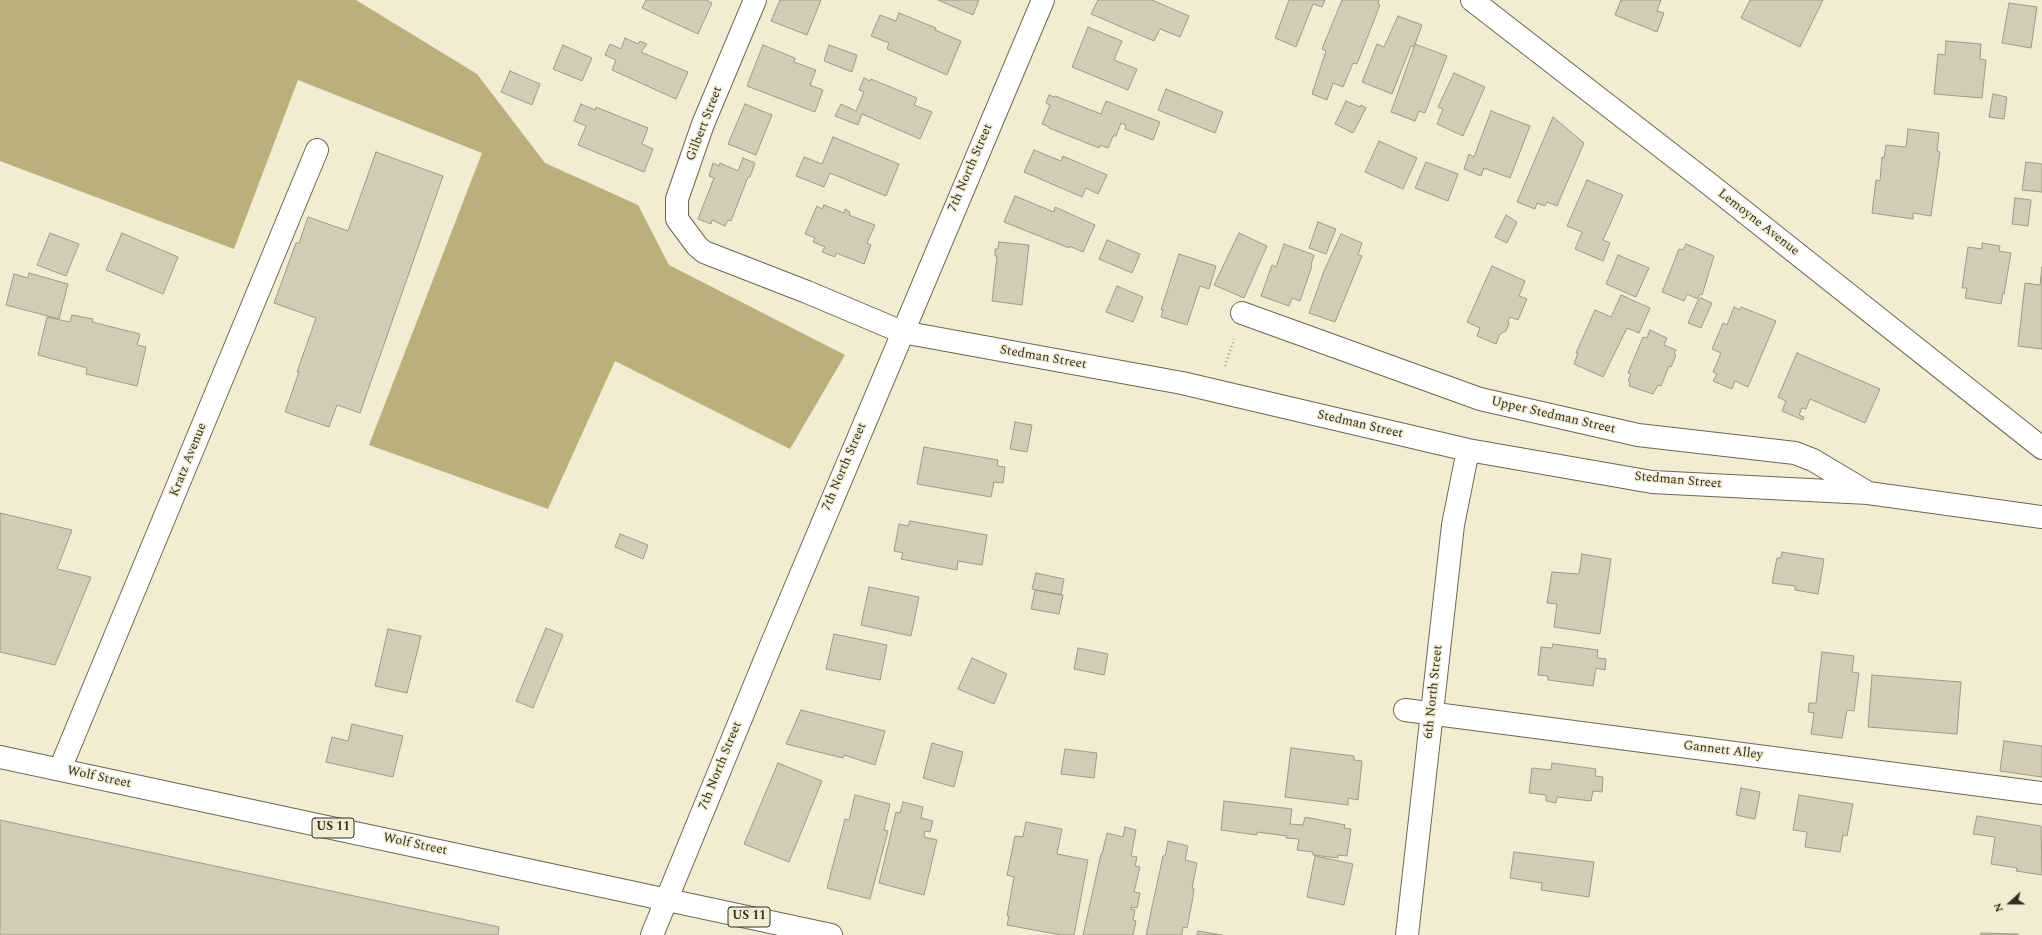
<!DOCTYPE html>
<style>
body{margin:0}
#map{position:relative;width:2042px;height:935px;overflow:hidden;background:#f1ecd2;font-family:Spectral,serif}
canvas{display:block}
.north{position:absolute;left:1990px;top:883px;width:40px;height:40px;-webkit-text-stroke:3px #f1ecd2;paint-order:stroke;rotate:249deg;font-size:11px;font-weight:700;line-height:16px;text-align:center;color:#302e24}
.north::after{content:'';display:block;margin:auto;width:14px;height:18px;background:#302e24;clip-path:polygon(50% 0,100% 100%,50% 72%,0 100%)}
</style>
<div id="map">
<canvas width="2042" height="935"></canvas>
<div class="north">N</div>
</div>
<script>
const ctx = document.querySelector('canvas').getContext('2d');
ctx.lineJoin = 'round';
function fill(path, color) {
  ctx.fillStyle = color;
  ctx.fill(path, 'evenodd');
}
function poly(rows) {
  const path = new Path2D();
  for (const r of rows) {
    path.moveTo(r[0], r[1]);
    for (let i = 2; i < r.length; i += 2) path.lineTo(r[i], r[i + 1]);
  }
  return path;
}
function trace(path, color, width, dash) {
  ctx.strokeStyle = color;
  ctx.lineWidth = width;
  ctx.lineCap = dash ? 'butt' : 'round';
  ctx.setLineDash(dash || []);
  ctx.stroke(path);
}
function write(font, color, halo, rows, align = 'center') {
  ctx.font = font + ' Spectral,serif';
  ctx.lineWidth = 3;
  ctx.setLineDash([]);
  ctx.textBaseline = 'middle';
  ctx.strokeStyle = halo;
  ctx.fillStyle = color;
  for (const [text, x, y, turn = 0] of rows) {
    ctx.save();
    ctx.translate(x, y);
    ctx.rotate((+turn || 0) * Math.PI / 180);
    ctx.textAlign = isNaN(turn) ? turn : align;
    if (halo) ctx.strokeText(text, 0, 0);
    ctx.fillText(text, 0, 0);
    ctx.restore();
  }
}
const forest = poly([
 [0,0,356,0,477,74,545,163,638,205,669,265,845,355,790,449,615,361,548,509,369,445,482,153,298,80,234,249,0,161]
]);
const building = poly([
 [646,0,706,0,712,3,698,34,642,8,646,0],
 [780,0,821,0,807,35,771,21,780,0],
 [938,0,979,0,973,15,938,0],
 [1098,0,1152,0,1189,16,1180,37,1160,29,1154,41,1091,14,1098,0],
 [1289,0,1325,0,1322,7,1313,4,1296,47,1275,38,1289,0],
 [1342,0,1379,0,1378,4,1380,5,1357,64,1353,63,1343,87,1333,83,1327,100,1312,94,1326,51,1322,49,1342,0],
 [1621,0,1661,0,1657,11,1664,13,1657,32,1615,15,1621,0],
 [1750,0,1823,0,1800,47,1741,18,1750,0],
 [2009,3,2037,7,2031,48,2002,43,2009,3],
 [899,13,936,28,935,30,961,41,947,75,887,49,889,43,871,36,880,15,896,21,899,13],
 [1398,16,1422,25,1414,47,1411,46,1392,94,1362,82,1377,44,1384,47,1398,16],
 [1088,27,1122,41,1114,60,1137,69,1128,90,1072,67,1088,27],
 [625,38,638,44,640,41,647,44,641,52,688,72,676,99,612,70,616,60,605,55,610,44,621,49,625,38],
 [1946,41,1981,44,1980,59,1986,60,1982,98,1934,94,1938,54,1945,55,1946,41],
 [1415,44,1447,56,1425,113,1419,111,1415,121,1391,112,1415,44],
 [563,45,592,58,582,81,553,69,563,45],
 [763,45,795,58,794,62,816,70,810,85,823,90,815,112,747,86,763,45],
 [829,45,857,55,852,72,824,61,829,45],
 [510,71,540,84,532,105,501,92,510,71],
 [1454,73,1485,87,1463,136,1437,124,1443,109,1438,107,1454,73],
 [864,78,870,81,871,79,917,98,914,105,932,112,920,139,862,114,858,125,835,116,841,104,856,111,864,92,859,90,864,78],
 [1166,89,1223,112,1215,133,1158,110,1166,89],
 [1993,94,2007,97,2004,119,1989,117,1993,94],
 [1049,95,1054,97,1055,96,1101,114,1106,101,1160,122,1153,140,1125,129,1126,125,1121,123,1116,136,1113,136,1108,148,1100,145,1099,148,1049,128,1049,127,1042,124,1050,105,1046,103,1049,95],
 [1346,101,1360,107,1361,105,1366,108,1353,133,1335,124,1346,101],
 [581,104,595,110,596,107,648,128,642,144,653,149,644,172,578,145,586,126,574,121,581,104],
 [745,104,772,115,756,155,728,144,745,104],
 [1491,111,1530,126,1510,178,1484,168,1481,176,1464,169,1469,154,1474,157,1491,111],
 [1553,117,1584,143,1557,206,1547,202,1545,206,1537,203,1535,209,1517,202,1553,117],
 [1908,129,1939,133,1937,151,1940,152,1931,216,1913,213,1913,219,1872,213,1876,180,1880,181,1882,157,1884,158,1886,145,1906,147,1908,129],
 [833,137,899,164,886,196,830,173,824,187,796,176,804,157,822,164,833,137],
 [1379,141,1417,158,1403,189,1365,172,1379,141],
 [1034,150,1061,161,1063,156,1107,175,1098,194,1086,188,1082,197,1024,172,1034,150],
 [376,152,443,176,360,413,337,405,329,427,285,412,299,372,297,372,316,318,274,303,296,243,299,243,308,217,348,231,376,152],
 [743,158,755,163,750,177,748,177,731,221,728,220,725,226,712,220,711,224,698,219,714,178,709,176,713,163,719,166,720,163,738,171,743,158],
 [1426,162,1458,174,1448,201,1415,188,1426,162],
 [2026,162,2042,164,2042,192,2022,190,2026,162],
 [1587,180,1623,195,1603,240,1610,243,1603,261,1575,249,1582,232,1567,226,1587,180],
 [1015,196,1054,212,1055,207,1095,225,1083,252,1069,246,1069,248,1004,222,1015,196],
 [2015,198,2031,200,2028,226,2012,224,2015,198],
 [824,205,844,213,845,209,850,212,849,215,875,225,867,243,871,245,864,264,836,253,835,257,822,252,825,247,813,242,815,238,805,234,817,206,822,209,824,205],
 [1506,215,1517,222,1507,243,1495,237,1506,215],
 [1318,222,1336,229,1326,254,1309,248,1318,222],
 [50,233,79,244,66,276,37,265,50,233],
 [122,233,178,257,163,294,106,270,122,233],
 [1239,233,1267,246,1244,298,1214,285,1239,233],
 [1341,234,1362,243,1358,255,1362,256,1335,322,1309,313,1324,271,1341,234],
 [1107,240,1140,254,1132,273,1099,259,1107,240],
 [999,242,1029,245,1022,305,992,301,997,256,995,256,995,249,998,249,999,242],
 [1982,243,2000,246,1999,251,2011,253,2004,294,2003,293,2001,304,1965,298,1967,288,1962,288,1968,247,1982,249,1982,243],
 [1284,244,1314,255,1311,265,1312,266,1300,301,1292,298,1289,306,1261,296,1272,265,1276,267,1284,244],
 [1686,244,1714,256,1702,295,1700,294,1698,299,1687,294,1684,301,1662,292,1679,249,1683,250,1686,244],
 [1179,254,1216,266,1209,289,1200,286,1187,325,1161,317,1163,310,1161,310,1179,254],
 [1618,255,1649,268,1636,297,1606,284,1618,255],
 [1492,266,1525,281,1519,296,1527,299,1518,320,1510,317,1508,321,1509,324,1506,331,1500,334,1496,344,1477,336,1480,328,1467,322,1492,266],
 [2042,267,2042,349,2018,346,2025,283,2040,285,2042,267],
 [29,273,68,284,59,319,6,305,14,274,28,278,29,273],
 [1117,286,1143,297,1133,322,1106,312,1117,286],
 [1621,295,1650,308,1639,333,1627,328,1603,377,1574,364,1578,353,1576,353,1595,310,1611,317,1621,295],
 [1701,298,1712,303,1701,328,1688,323,1698,300,1700,300,1701,298],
 [1734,307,1740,310,1741,307,1776,321,1748,387,1735,381,1732,389,1713,381,1717,374,1713,372,1721,353,1712,349,1723,323,1727,325,1734,307],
 [72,315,93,319,92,322,140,334,137,345,146,347,137,386,86,374,87,368,38,355,47,317,70,322,72,315],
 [1650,330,1667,338,1664,345,1676,350,1674,354,1676,355,1671,367,1669,366,1661,386,1658,385,1653,394,1629,386,1630,382,1628,381,1631,374,1628,373,1643,337,1647,338,1650,330],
 [1797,353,1880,389,1865,423,1810,399,1806,409,1802,408,1799,415,1804,417,1803,420,1782,411,1786,401,1778,397,1797,353],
 [1015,422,1032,425,1027,452,1010,449,1015,422],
 [924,447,998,460,997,466,1005,467,1003,483,994,482,991,497,917,484,924,447],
 [0,513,72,530,57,569,91,577,55,665,0,652,0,513],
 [910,521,987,535,982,565,958,561,957,570,901,559,903,553,894,551,899,524,908,526,910,521],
 [620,534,648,545,643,559,615,547,620,534],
 [1782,552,1824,559,1818,594,1795,590,1795,586,1772,583,1777,558,1781,558,1782,552],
 [1582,554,1611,559,1600,634,1554,627,1557,604,1547,603,1552,572,1579,574,1582,554],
 [1036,573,1064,579,1061,595,1032,589,1036,573],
 [869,587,919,597,911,636,861,625,869,587],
 [1035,590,1063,595,1059,614,1031,609,1035,590],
 [546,628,563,635,533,708,516,701,546,628],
 [388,629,421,636,407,693,375,686,388,629],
 [834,634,887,645,880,680,826,669,834,634],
 [1553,644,1598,650,1597,658,1606,659,1605,670,1596,668,1593,686,1548,680,1548,676,1538,675,1541,647,1552,648,1553,644],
 [1078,648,1108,654,1104,675,1074,669,1078,648],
 [1822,652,1854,656,1852,672,1859,673,1854,711,1847,710,1842,738,1811,734,1814,713,1808,712,1809,703,1816,703,1822,652],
 [972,658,1007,674,994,704,958,689,972,658],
 [1872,675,1961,682,1957,734,1868,727,1872,675],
 [801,710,885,731,875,765,844,755,843,758,786,744,801,710],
 [352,724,403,736,393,777,326,762,332,737,348,741,352,724],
 [2004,741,2042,746,2042,777,2000,771,2004,741],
 [932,743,963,752,954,787,923,778,932,743],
 [1291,748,1354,756,1354,760,1362,761,1358,800,1348,798,1348,805,1285,797,1291,748],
 [1065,749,1097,753,1094,778,1061,774,1065,749],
 [778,763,822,781,789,862,744,844,778,763],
 [1552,763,1596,769,1595,776,1603,777,1602,792,1593,791,1591,801,1557,797,1556,803,1546,801,1546,795,1529,793,1532,768,1551,770,1552,763],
 [1741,788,1760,792,1755,819,1736,815,1741,788],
 [855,795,890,804,884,830,888,831,870,899,827,888,845,819,849,820,855,795],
 [1799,795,1853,804,1847,836,1843,835,1840,852,1805,847,1807,832,1793,830,1799,795],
 [1224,801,1292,809,1290,824,1303,825,1305,817,1345,825,1344,828,1351,829,1347,856,1338,855,1338,858,1313,855,1313,852,1297,850,1299,839,1286,838,1287,836,1257,832,1257,835,1221,830,1224,801],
 [903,802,923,807,921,818,933,821,930,832,925,831,924,837,937,840,924,895,879,883,896,812,900,813,903,802],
 [1977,816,2041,826,2042,875,2016,871,2017,868,1991,864,1995,837,1973,834,1977,816],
 [0,820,499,927,498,935,0,935,0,820],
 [1026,822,1062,829,1057,854,1088,860,1074,935,1061,935,1007,925,1009,916,1007,916,1014,877,1007,875,1015,836,1023,837,1026,822],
 [1125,827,1136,830,1131,856,1137,857,1135,866,1140,867,1134,892,1140,893,1137,908,1131,907,1131,909,1135,910,1133,920,1136,921,1133,935,1083,935,1101,854,1102,854,1107,833,1123,837,1125,827],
 [1168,841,1188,846,1185,860,1197,863,1192,888,1194,888,1193,897,1187,928,1183,927,1182,935,1146,935,1163,856,1165,856,1168,841],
 [1514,852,1594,862,1589,897,1541,890,1542,883,1510,878,1514,852],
 [1315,856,1353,864,1344,905,1307,897,1315,856],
 [1198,931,1222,935,1197,935,1198,931],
 [1981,933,2018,934,2018,935,1981,935,1981,933]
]);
const path = poly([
 [1225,366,1234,339]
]);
const minor = poly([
 [755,0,703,124,677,199,677,219,697,246,704,252,807,292,902,332,1182,383,1468,450,1652,482,1868,493,2042,517],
 [1472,0,1708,183,2042,448],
 [1242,313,1480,399,1638,435,1795,453,1813,460,1865,491],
 [1405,710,2042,793],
 [60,769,317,150],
 [652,935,772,643,1043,0],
 [1407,935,1453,525,1468,450]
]);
const major = poly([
 [0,757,831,935]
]);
const shields = [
 [333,828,42],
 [749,917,42]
];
const shieldNames = [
 ["US 11",333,828],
 ["US 11",749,917]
];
const streetNames = [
 ["Gilbert Street",705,124,-69],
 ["7th North Street",971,168,-67],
 ["Lemoyne Avenue",1758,223,38],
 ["Stedman Street",1043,358,10],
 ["Upper Stedman Street",1553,416,13],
 ["Stedman Street",1360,425,13],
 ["Kratz Avenue",189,460,-68],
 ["7th North Street",845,467,-67],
 ["Stedman Street",1678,481,5],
 ["6th North Street",1434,692,-84],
 ["Gannett Alley",1723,751,7],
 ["7th North Street",721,766,-68],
 ["Wolf Street",99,778,12],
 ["Wolf Street",415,845,12]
];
fill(forest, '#bbb07b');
fill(building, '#d1ccb3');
trace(building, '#9f9a82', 1);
trace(minor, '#6c6751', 24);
trace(major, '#6c6751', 24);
trace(path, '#a09d89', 2.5, [1, 3]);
trace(minor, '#fff', 22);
trace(major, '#fff', 22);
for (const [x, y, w] of shields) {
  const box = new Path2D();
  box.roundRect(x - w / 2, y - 10, w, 20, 3);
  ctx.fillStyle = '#f1ecd2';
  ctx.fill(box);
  trace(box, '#302e24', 1);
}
write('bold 12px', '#302e24', null, shieldNames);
write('13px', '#302e24', '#f1ecd2', streetNames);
</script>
